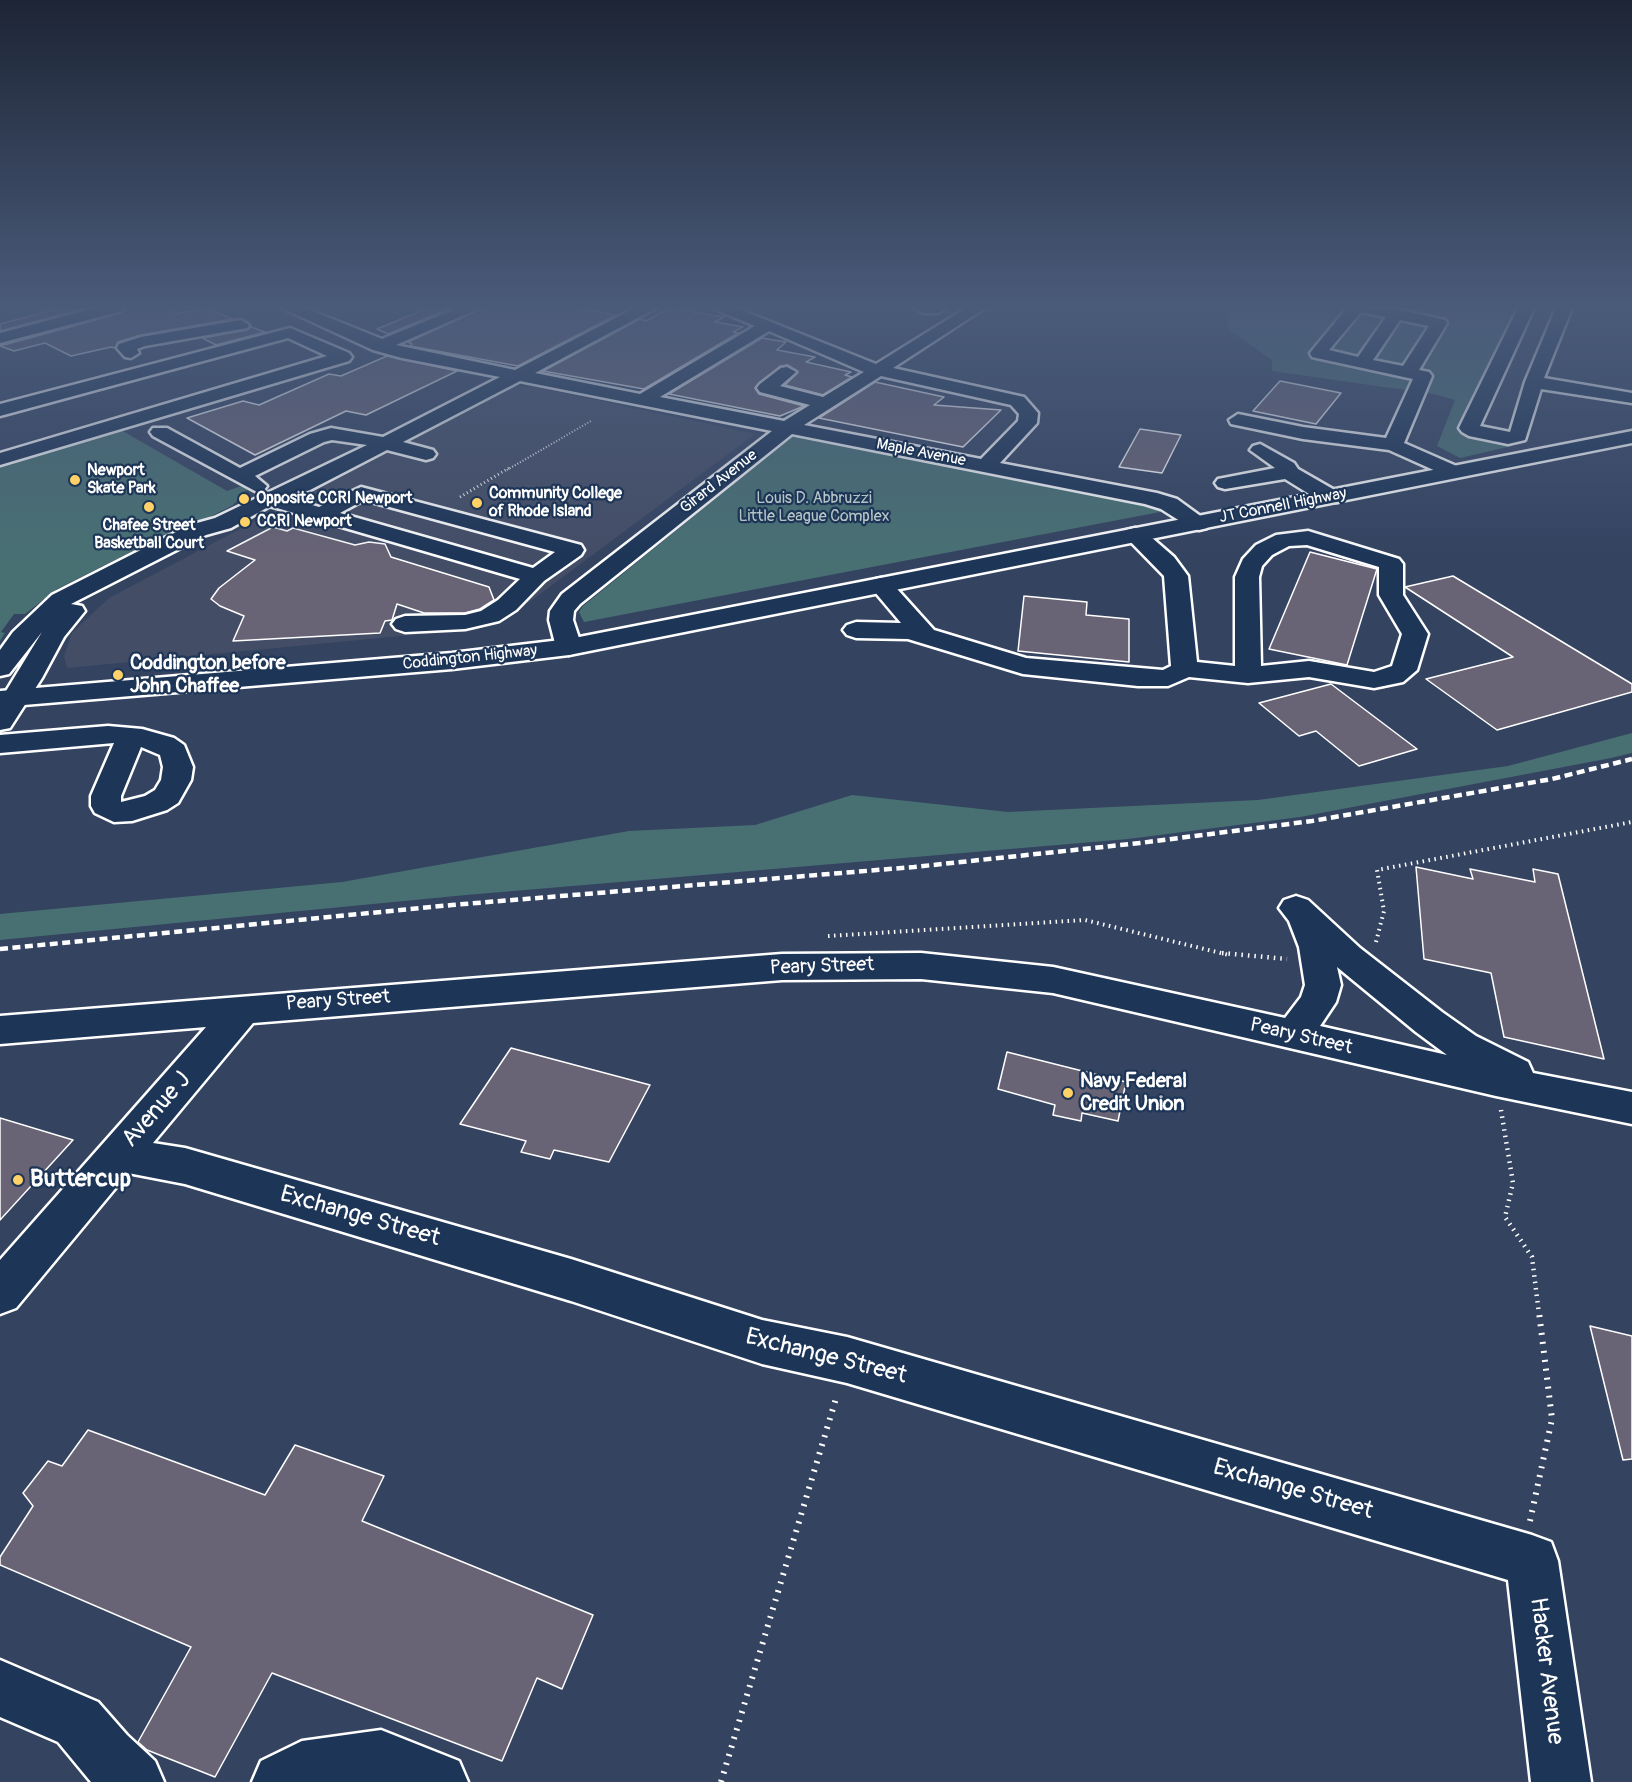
<!DOCTYPE html>
<style>
body{margin:0}
canvas{display:block;background:#344360}
</style>
<canvas width="1632" height="1782"></canvas>
<script>
const ctx = document.querySelector('canvas').getContext('2d');
ctx.lineJoin = 'round';
function fill(path, color) {
  ctx.fillStyle = color;
  ctx.fill(path, 'evenodd');
}
function poly(rows) {
  const path = new Path2D();
  for (const r of rows) {
    path.moveTo(r[0], r[1]);
    for (let i = 2; i < r.length; i += 2) path.lineTo(r[i], r[i + 1]);
  }
  return path;
}
function trace(path, color, width, dash) {
  ctx.strokeStyle = color;
  ctx.lineWidth = width;
  ctx.lineCap = dash ? 'butt' : 'round';
  ctx.setLineDash(dash || []);
  ctx.stroke(path);
}
function write(font, color, halo, rows, align = 'center') {
  ctx.font = font + ' Pangolin,sans-serif';
  ctx.lineWidth = 4.5;
  ctx.setLineDash([]);
  ctx.textBaseline = 'middle';
  ctx.strokeStyle = halo;
  ctx.fillStyle = color;
  for (const [text, x, y, turn = 0] of rows) {
    ctx.save();
    ctx.translate(x, y);
    ctx.rotate((+turn || 0) * Math.PI / 180);
    ctx.textAlign = isNaN(turn) ? turn : align;
    if (halo) ctx.strokeText(text, 0, 0);
    ctx.fillText(text, 0, 0);
    ctx.restore();
  }
}
const built = poly([
 [530,386,755,434,524,606,494,623,463,630,67,668,64,656,72,633,109,598,510,387]
]);
const green = poly([
 [1226,308,1522,308,1461,434,1512,446,1460,458,1437,446,1455,400,1434,394,1272,371,1272,360,1229,330],
 [121,430,227,491,241,486,248,490,242,492,242,495,233,505,194,525,177,529,57,589,25,614,14,614,1,632,5,633,0,641,0,465],
 [799,434,1157,506,1165,511,584,622,579,612,583,606,794,435],
 [1632,733,1632,753,1611,758,1300,817,1128,839,466,895,0,940,0,914,342,882,629,831,755,825,852,795,1008,812,1258,800,1508,766]
]);
const building = poly([
 [60,308,86,308,0,331,0,324,60,308],
 [125,308,175,308,176,314,205,308,233,319,141,335,118,342,115,348,111,347,71,356,45,343,14,351,0,346,122,313,125,308],
 [428,308,451,308,388,334,377,329,428,308],
 [482,308,579,308,616,315,518,366,410,346,412,344,408,342,482,308],
 [669,308,724,317,715,322,743,327,733,332,738,333,644,389,543,371,640,319,646,321,669,308],
 [251,327,265,332,216,345,202,338,247,330,251,327],
 [762,338,786,342,777,350,815,357,806,362,851,372,845,375,852,377,823,395,785,385,798,372,788,365,780,366,755,388,759,394,804,406,780,416,669,394,762,338],
 [387,356,457,371,366,415,346,411,255,455,187,418,243,401,259,405,329,374,341,376,387,356],
 [1280,381,1341,393,1316,424,1253,411,1280,381],
 [875,382,944,397,934,405,1001,410,963,447,819,418,875,382],
 [1140,429,1181,435,1162,473,1119,467,1140,429],
 [273,527,287,531,293,528,355,545,369,542,385,544,391,557,489,587,494,600,480,609,465,613,424,613,397,604,392,620,385,621,380,633,233,641,244,616,220,606,211,599,219,588,255,560,227,551,273,527],
 [1310,552,1377,569,1347,665,1269,649,1310,552],
 [1453,576,1632,684,1632,692,1497,730,1426,679,1513,657,1405,587,1453,576],
 [1024,596,1087,602,1086,615,1129,619,1129,662,1018,651,1024,596],
 [1331,684,1417,749,1359,766,1316,731,1299,736,1259,703,1331,684],
 [1416,867,1473,879,1470,869,1535,882,1533,869,1558,874,1604,1059,1504,1037,1491,973,1424,959,1416,867],
 [511,1048,650,1085,609,1162,554,1150,550,1159,521,1152,526,1141,460,1124,511,1048],
 [1007,1052,1126,1082,1118,1121,1082,1113,1081,1121,1053,1115,1055,1105,998,1089,1007,1052],
 [0,1118,73,1140,0,1220,0,1118],
 [1590,1326,1632,1336,1632,1459,1623,1460,1590,1326],
 [88,1430,265,1495,295,1445,384,1476,362,1521,593,1615,562,1689,537,1678,502,1761,272,1673,215,1777,147,1750,138,1742,191,1647,0,1565,0,1557,33,1506,23,1493,48,1461,62,1466,88,1430]
]);
const pathFar4 = poly([
 [507,470,591,421]
]);
const pathFar3 = poly([
 [460,497,509,468]
]);
const pathFar2 = poly([
 [828,936,1085,920,1229,955],
 [1376,942,1384,911,1377,870,1632,822]
]);
const pathFar1 = poly([
 [1222,953,1287,959],
 [1501,1110,1513,1183,1505,1217,1532,1257,1539,1314]
]);
const path = poly([
 [1530,1521,1552,1419,1539,1312],
 [721,1782,837,1395]
]);
const minor = poly([
 [96,308,123,308,121,311,0,343,0,333,96,308],
 [282,308,305,308,382,339,458,308,480,308,396,345,515,370,635,308,656,308,535,373,640,394,755,326,712,308,736,308,876,364,966,308,985,308,893,368,1024,397,1038,413,1037,423,1000,463,1157,493,1177,499,1210,523,1207,528,1199,530,1191,528,1161,509,1145,504,792,434,580,604,574,611,573,620,582,647,578,652,569,655,560,652,556,647,549,620,550,611,562,594,772,431,520,381,403,442,433,450,436,454,433,458,426,460,387,450,310,490,288,498,319,507,361,487,581,545,584,550,581,555,544,581,516,610,499,621,465,629,405,632,396,629,392,624,396,619,405,616,465,615,481,611,498,600,520,579,270,506,231,528,206,535,71,604,82,606,85,611,64,637,42,678,10,728,0,730,0,701,42,632,9,674,0,676,0,650,13,632,52,595,190,525,215,518,367,445,332,440,324,442,255,476,267,486,264,490,257,492,153,436,150,432,153,428,167,428,240,468,310,434,331,428,383,437,500,377,402,358,373,350,282,308],
 [769,331,864,372,823,397,780,386,796,372,787,367,781,368,760,384,757,388,760,392,810,405,784,421,660,397,769,331],
 [881,376,1011,405,1019,414,1018,421,981,459,804,425,881,376],
 [364,500,555,552,533,568,340,513,364,500],
 [915,308,946,308,938,313,923,313,915,308],
 [1347,308,1396,309,1445,320,1447,323,1419,370,1429,372,1432,376,1404,443,1461,468,1464,472,1461,476,1447,476,1389,450,1303,439,1231,424,1229,420,1238,414,1303,427,1386,438,1413,379,1312,357,1310,353,1347,308],
 [1361,312,1386,317,1358,357,1329,350,1361,312],
 [1400,320,1429,326,1403,366,1373,360,1400,320],
 [1518,308,1534,308,1480,426,1510,432,1525,382,1556,308,1572,308,1544,378,1632,393,1632,403,1541,389,1525,440,1508,444,1469,436,1462,432,1459,428,1518,308],
 [241,320,249,325,247,328,145,346,137,349,139,353,131,358,125,357,117,348,119,344,141,337,241,320],
 [290,328,349,353,352,357,349,361,0,465,0,453,327,356,288,338,0,416,0,404,290,328],
 [1260,444,1294,463,1298,469,1338,492,1341,497,1338,502,1322,502,1285,479,1225,489,1218,487,1215,483,1218,479,1275,468,1250,450,1253,446,1260,444],
 [1135,528,1143,530,1174,557,1188,576,1197,662,1235,666,1235,577,1243,559,1256,545,1276,535,1308,531,1399,559,1403,564,1403,595,1428,634,1417,670,1403,682,1374,688,1309,677,1248,683,1189,677,1168,686,1138,686,1023,674,908,639,856,638,847,635,843,630,847,625,856,622,901,623,869,585,873,580,881,578,889,580,934,630,1026,658,1163,670,1171,666,1164,576,1124,535,1127,530,1135,528],
 [1307,545,1379,567,1379,595,1402,634,1392,666,1374,672,1309,661,1261,666,1259,577,1262,566,1272,555,1289,546,1307,545],
 [108,726,142,729,174,738,184,745,193,767,191,780,178,803,167,810,132,821,114,822,95,813,91,806,91,796,114,743,0,753,0,735,108,726],
 [141,747,160,755,163,767,161,780,155,790,145,796,121,802,121,796,141,747],
 [1296,896,1308,900,1360,948,1442,1012,1476,1036,1528,1062,1533,1073,1632,1092,1632,1124,1496,1096,1053,993,921,979,782,980,253,1023,153,1143,185,1148,571,1259,762,1320,847,1337,1532,1535,1551,1542,1558,1561,1591,1782,1531,1782,1508,1580,847,1383,762,1364,571,1301,185,1184,128,1173,16,1308,0,1314,0,1260,206,1027,0,1044,0,1016,782,954,921,953,1053,967,1285,1018,1301,997,1305,985,1299,947,1289,921,1279,908,1284,900,1296,896],
 [1337,967,1416,1032,1447,1055,1320,1026,1336,1002,1341,985,1337,967],
 [0,1660,98,1702,127,1735,155,1761,164,1782,91,1782,58,1742,0,1717,0,1660],
 [381,1730,459,1761,468,1782,252,1782,261,1761,302,1741,381,1730]
]);
const highway = poly([
 [1632,431,1632,443,569,655,452,669,0,707,0,691,452,653,569,639,1632,431]
]);
const rail = poly([
 [0,949,452,905,914,867,1140,843,1312,821,1552,779,1632,759]
]);
const markers = [
 [75,480,6,"#ffd166"],
 [244,499,6,"#ffd166"],
 [477,503,6,"#ffd166"],
 [149,507,6,"#ffd166"],
 [245,522,6,"#ffd166"],
 [118,675,6,"#ffd166"],
 [1068,1093,6,"#ffd166"],
 [18,1180,6,"#ffd166"]
];
const farStreetnames = [
 ["Maple Avenue",921,453,11],
 ["Girard Avenue",719,482,-38],
 ["JT Connell Highway",1283,506,-11],
 ["Coddington Highway",470,658,-6]
];
const farPoinames = [
 ["Newport",87,471],
 ["Skate Park",87,489],
 ["Community College",489,494],
 ["of Rhode Island",489,512],
 ["Opposite CCRI Newport",256,499],
 ["CCRI Newport",257,522],
 ["Chafee Street",149,526,"center"],
 ["Basketball Court",149,544,"center"]
];
const farParknames = [
 ["Louis D. Abbruzzi",814,499],
 ["Little League Complex",814,517]
];
const poiNames = [
 ["Coddington before",130,664],
 ["John Chaffee",130,687],
 ["Navy Federal",1080,1082],
 ["Credit Union",1080,1105]
];
const streetNames = [
 ["Peary Street",822,967,-2],
 ["Peary Street",338,1001,-4],
 ["Peary Street",1301,1037,13]
];
const nearStreetnames = [
 ["Avenue J",157,1110,-49],
 ["Exchange Street",360,1217,16],
 ["Exchange Street",826,1357,14],
 ["Exchange Street",1293,1490,16],
 ["Hacker Avenue",1546,1671,83]
];
const nearPoinames = [
 ["Buttercup",30,1180]
];
fill(built, '#444d66');
fill(green, '#487073');
fill(building, '#686375');
trace(building, '#fff', 1.5);
trace(minor, '#fff', 5);
trace(highway, '#fff', 5);
trace(pathFar4, '#fff', 2, [1, 2]);
trace(pathFar3, '#fff', 3, [1, 3]);
trace(pathFar2, '#fff', 4, [1.5, 4.5]);
trace(pathFar1, '#fff', 4.5, [1.5, 5]);
trace(path, '#fff', 6, [2, 7]);
fill(minor, '#1d3557');
fill(highway, '#1d3557');
trace(rail, '#fff', 4.5, [8, 4.5]);
const sky = ctx.createLinearGradient(0, 0, 0, 558);
sky.addColorStop(0, '#1d2535');
sky.addColorStop(0.55, '#4a5b7a');
sky.addColorStop(1, '#4a5b7a00');
ctx.fillStyle = sky;
ctx.fillRect(0, 0, 1632, 558);
for (const [x, y, r, color] of markers) {
  const dot = new Path2D();
  dot.arc(x, y, r, 0, 2 * Math.PI);
  ctx.fillStyle = color;
  ctx.fill(dot);
  trace(dot, '#1d3557', 2);
}
write('16px', '#fff', '#1d3557', farStreetnames);
write('bold 16px', '#fff', '#1d3557', farPoinames, 'left');
write('16px', '#b6c6c7', '#1d3557', farParknames);
write('bold 20px', '#fff', '#1d3557', poiNames, 'left');
write('20px', '#fff', '#1d3557', streetNames);
write('24px', '#fff', '#1d3557', nearStreetnames);
write('bold 24px', '#fff', '#1d3557', nearPoinames, 'left');
</script>
